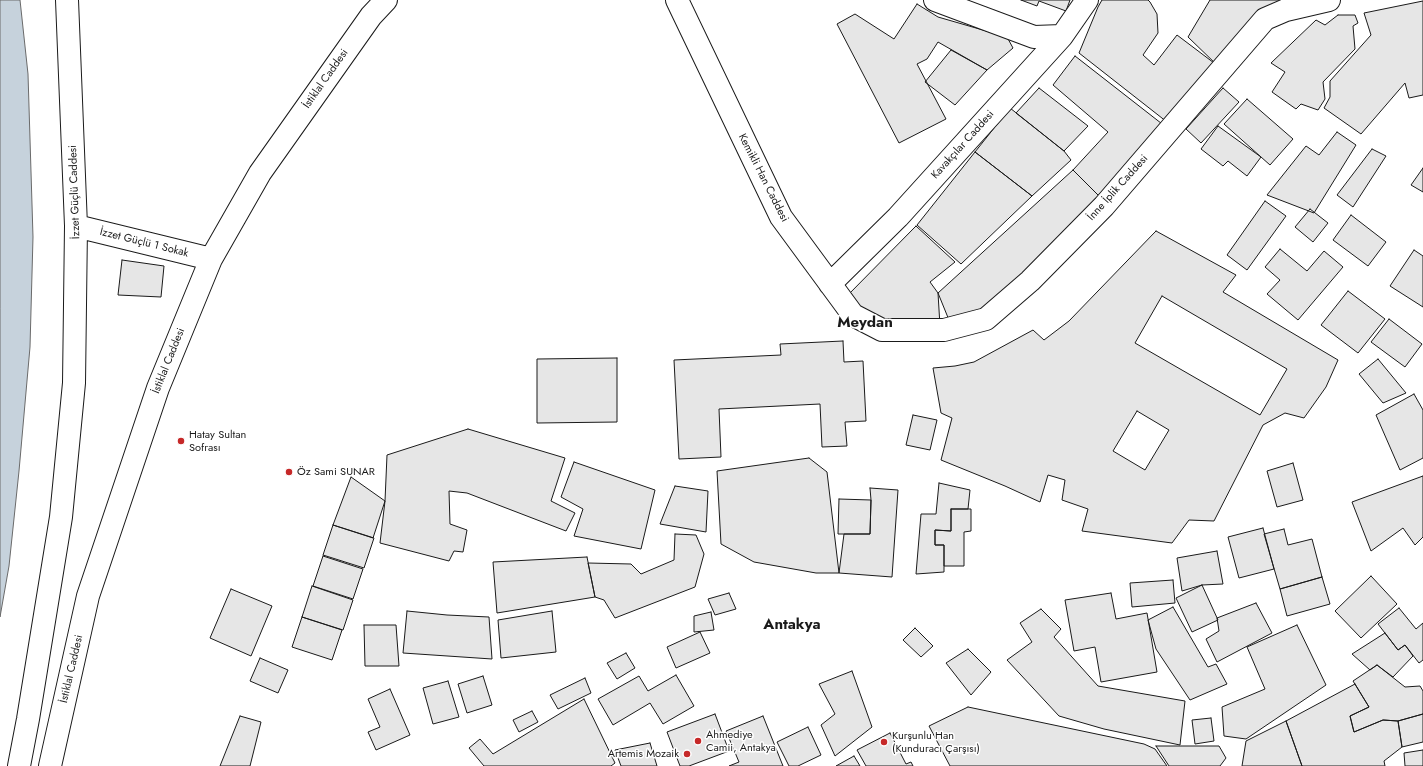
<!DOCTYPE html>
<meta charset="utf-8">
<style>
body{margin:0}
canvas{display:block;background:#fff}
</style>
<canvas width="1423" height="766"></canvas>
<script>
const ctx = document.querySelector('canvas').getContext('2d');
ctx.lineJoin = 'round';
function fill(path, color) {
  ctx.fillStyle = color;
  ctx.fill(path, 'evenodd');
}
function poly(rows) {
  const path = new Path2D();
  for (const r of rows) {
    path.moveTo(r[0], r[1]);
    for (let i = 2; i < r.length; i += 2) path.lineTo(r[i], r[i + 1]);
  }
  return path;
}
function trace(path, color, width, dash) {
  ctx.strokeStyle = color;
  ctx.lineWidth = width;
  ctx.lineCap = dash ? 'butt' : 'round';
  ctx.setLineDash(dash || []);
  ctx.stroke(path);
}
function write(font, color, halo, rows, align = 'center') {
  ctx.font = font + ' Jost,sans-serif';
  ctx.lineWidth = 3;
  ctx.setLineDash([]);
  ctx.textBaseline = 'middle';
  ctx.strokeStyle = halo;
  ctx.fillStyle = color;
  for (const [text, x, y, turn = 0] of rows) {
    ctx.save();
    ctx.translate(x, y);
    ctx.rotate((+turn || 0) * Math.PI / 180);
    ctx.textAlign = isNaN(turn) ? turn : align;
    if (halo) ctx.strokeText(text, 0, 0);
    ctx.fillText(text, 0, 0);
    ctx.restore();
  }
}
const water = poly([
 [0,0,20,0,28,74,33,237,30,347,19,471,9,566,0,617,0,0]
]);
const building = poly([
 [1021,0,1070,0,1066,11,1039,1,1037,6,1021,0],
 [1102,0,1148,0,1150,2,1157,14,1158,33,1143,55,1154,65,1177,35,1218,66,1167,122,1079,53,1098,7,1102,0],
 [1210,0,1295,0,1218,66,1188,37,1210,0],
 [1423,1,1423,95,1409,98,1405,83,1361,134,1324,108,1330,97,1330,81,1371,35,1364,13,1423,1],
 [917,4,938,17,1007,37,1013,48,987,70,938,42,927,59,917,64,946,119,899,143,837,24,855,14,894,39,917,4],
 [1338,15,1355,15,1358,23,1353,26,1355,49,1323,82,1325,99,1318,110,1301,104,1296,109,1272,92,1285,72,1271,63,1316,20,1325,25,1338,15],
 [951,50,987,70,955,105,925,82,951,50],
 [1075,56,1166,127,1103,200,1073,170,1108,132,1053,85,1075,56],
 [1039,88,1088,126,1064,151,1016,113,1039,88],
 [1223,88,1239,102,1201,143,1186,129,1223,88],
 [1247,99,1293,139,1270,165,1224,124,1247,99],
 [1010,108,1064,151,1071,160,1032,196,975,152,1010,108],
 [1218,126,1261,157,1247,176,1228,161,1223,166,1201,149,1218,126],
 [1337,132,1356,145,1314,213,1267,195,1306,146,1319,155,1337,132],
 [1372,149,1386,156,1353,207,1337,195,1372,149],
 [975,152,1032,196,961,264,917,225,975,152],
 [1423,168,1423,192,1411,185,1423,168],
 [1073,170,1103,200,989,311,951,325,938,293,1073,170],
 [1265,201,1286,216,1247,270,1227,255,1265,201],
 [1310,209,1328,223,1313,242,1295,227,1310,209],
 [1351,215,1386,242,1368,266,1333,240,1351,215],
 [916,226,955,262,930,282,938,293,940,326,889,325,866,314,847,296,916,226],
 [1156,231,1236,275,1223,292,1338,360,1326,387,1304,418,1285,413,1263,425,1214,521,1189,520,1172,543,1082,531,1088,509,1062,500,1065,480,1048,475,1040,502,1005,486,941,460,952,418,941,413,933,368,955,366,974,362,1033,330,1044,340,1069,321,1156,231],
 [1162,296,1287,369,1260,415,1135,343,1162,296],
 [1137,411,1169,430,1145,470,1113,451,1137,411],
 [1280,249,1307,271,1324,251,1343,267,1298,320,1267,294,1280,280,1265,267,1280,249],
 [1414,250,1423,256,1423,307,1390,286,1414,250],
 [122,260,164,266,161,297,118,295,122,260],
 [1348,291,1385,319,1358,353,1321,325,1348,291],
 [1389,319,1422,344,1405,367,1371,342,1389,319],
 [843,341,844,362,863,361,866,421,845,422,847,446,822,447,820,404,719,409,721,457,679,459,674,360,781,355,780,344,843,341],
 [617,358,617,422,537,423,537,359,617,358],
 [1378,359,1406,393,1383,403,1359,374,1378,359],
 [1414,394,1423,410,1423,458,1400,470,1376,415,1414,394],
 [913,415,937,420,930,450,906,445,913,415],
 [468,429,565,458,551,501,575,513,566,531,467,493,449,491,450,524,467,530,463,552,454,551,449,561,380,543,385,501,387,455,468,429],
 [809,458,827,472,839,573,816,573,754,562,721,544,717,471,809,458],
 [574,462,655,490,641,549,574,536,583,509,561,497,574,462],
 [1293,463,1303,500,1277,507,1267,471,1293,463],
 [1423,476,1423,537,1415,545,1403,528,1371,551,1352,502,1423,476],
 [351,477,385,501,373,538,333,525,351,477],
 [939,483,970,490,968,509,951,509,951,531,935,530,935,545,944,545,944,572,916,574,921,514,936,514,939,483],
 [675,486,708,491,706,532,660,524,675,486],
 [870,488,898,490,892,577,839,573,844,534,870,534,871,500,870,488],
 [839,499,871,500,870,534,838,534,839,499],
 [951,509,971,509,971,531,964,532,964,566,944,566,944,545,935,545,935,530,951,531,951,509],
 [333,525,374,538,364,568,323,555,333,525],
 [1263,528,1274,569,1239,578,1228,537,1263,528],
 [1284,529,1288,545,1312,539,1322,577,1280,589,1264,534,1284,529],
 [675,534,696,535,704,554,695,587,615,618,604,600,595,597,588,563,631,564,641,574,674,560,675,534],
 [1217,551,1223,584,1202,585,1182,591,1177,558,1217,551],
 [323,556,363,569,353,599,313,586,323,556],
 [587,557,595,597,497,613,493,562,587,557],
 [1371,576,1397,604,1361,638,1335,611,1371,576],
 [1322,577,1330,604,1287,616,1280,589,1322,577],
 [1173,580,1175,603,1132,607,1130,583,1173,580],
 [1202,585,1218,620,1192,632,1176,598,1202,585],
 [312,586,353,600,343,630,302,617,312,586],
 [231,589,272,606,251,656,210,638,231,589],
 [729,593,736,609,715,615,708,599,729,593],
 [1111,593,1116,619,1147,613,1157,672,1101,682,1095,647,1074,651,1065,600,1111,593],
 [1256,603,1272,633,1217,662,1206,639,1219,631,1217,618,1256,603],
 [1173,607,1208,667,1216,664,1227,684,1190,700,1156,649,1148,620,1173,607],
 [1399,608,1416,629,1423,623,1423,660,1419,663,1405,645,1398,650,1378,624,1399,608],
 [1041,609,1061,629,1054,637,1098,686,1185,701,1180,745,1104,729,1059,716,1007,660,1032,642,1020,623,1041,609],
 [407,611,447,615,489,617,492,659,403,653,407,611],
 [552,611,556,652,501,658,498,620,552,611],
 [711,612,714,630,694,632,694,616,711,612],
 [302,617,342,630,332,660,292,647,302,617],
 [364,625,396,625,399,666,365,666,364,625],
 [1297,625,1326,685,1246,739,1224,736,1222,707,1265,689,1247,647,1297,625],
 [915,628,933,646,921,657,903,640,915,628],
 [700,632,710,653,676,668,667,647,700,632],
 [1385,633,1398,650,1405,645,1413,656,1393,677,1377,665,1370,670,1352,654,1385,633],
 [968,649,991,672,971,695,946,663,968,649],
 [626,653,635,668,617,679,607,663,626,653],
 [260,658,288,670,278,693,250,681,260,658],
 [1377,665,1405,687,1420,686,1423,691,1423,714,1398,721,1383,720,1354,732,1350,716,1369,707,1353,681,1377,665],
 [852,671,872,727,835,756,821,725,835,714,819,684,852,671],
 [676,675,694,706,663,724,650,703,613,725,598,699,639,676,648,691,676,675],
 [483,676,492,705,467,713,458,684,483,676],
 [585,678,591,693,558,709,550,695,585,678],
 [448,681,459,717,433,724,423,688,448,681],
 [1355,684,1369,707,1350,716,1354,732,1383,720,1398,721,1402,747,1384,761,1385,766,1302,766,1286,721,1355,684],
 [390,689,410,735,376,750,368,732,380,727,368,699,390,689],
 [584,699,615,763,611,766,484,766,469,748,480,739,493,754,584,699],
 [968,707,1144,744,1155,749,1167,766,950,766,929,726,968,707],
 [532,711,538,722,519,732,513,720,532,711],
 [715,714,729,751,689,766,680,766,667,732,715,714],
 [1423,714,1423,742,1402,747,1398,721,1423,714],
 [240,716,261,722,250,766,220,766,240,716],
 [763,716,783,766,729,766,739,762,726,731,763,716],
 [1211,718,1214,741,1195,744,1192,720,1211,718],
 [1286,721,1302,766,1242,766,1246,741,1286,721],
 [808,727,821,755,798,766,789,766,777,742,808,727],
 [890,733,906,764,911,762,913,766,866,766,857,750,890,733],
 [650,743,657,766,621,766,615,750,650,743],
 [1156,746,1219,746,1226,758,1220,766,1169,766,1156,746],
 [1423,750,1423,766,1405,766,1404,753,1423,750],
 [854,756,860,766,836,766,854,756]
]);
const minor = poly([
 [677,0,781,217,853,315,882,330,944,330,986,319,1030,281,1104,206,1265,19,1286,10,1329,0],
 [935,0,1034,37,1062,36],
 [830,284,898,217,1062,36,1087,0]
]);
const major = poly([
 [76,226,211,259],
 [19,766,28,719,61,517,74,383,76,226,67,0],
 [50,766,88,596,158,388,211,259,260,173,371,16,386,0]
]);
const markers = [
 [181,441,4,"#c62828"],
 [289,472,4,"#c62828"],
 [698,741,4,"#c62828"],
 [884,742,4,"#c62828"],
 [687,754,4,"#c62828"]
];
const streetNames = [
 ["İstiklal Caddesi",326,79,-55],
 ["Kavakçılar Caddesi",963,145,-48],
 ["Kemikli Han Caddesi",763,178,63],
 ["İnne İplik Caddesi",1118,188,-48],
 ["İzzet Güçlü Caddesi",75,192,-92],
 ["İzzet Güçlü 1 Sokak",144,243,14],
 ["İstiklal Caddesi",169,361,-68],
 ["İstiklal Caddesi",72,669,-77]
];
const poiNames = [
 ["Hatay Sultan",189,435],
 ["Sofrası",189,448],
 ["Öz Sami SUNAR",297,472],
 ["Ahmediye",706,735],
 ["Camii, Antakya",706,748],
 ["Kurşunlu Han",892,736],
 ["(Kunduracı Çarşısı)",892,749],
 ["Artemis Mozaik",679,754,"right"]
];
const districtNames = [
 ["Meydan",865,323],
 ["Antakya",792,625]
];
fill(water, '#c6d2dc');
trace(water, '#6a6a6a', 1);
fill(building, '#e6e6e6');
trace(building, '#1a1a1a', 1);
trace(minor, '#1a1a1a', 24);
trace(major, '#1a1a1a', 24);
trace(minor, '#fff', 22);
trace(major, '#fff', 22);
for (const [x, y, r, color] of markers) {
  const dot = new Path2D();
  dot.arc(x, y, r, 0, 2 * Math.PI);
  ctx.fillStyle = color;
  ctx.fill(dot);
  trace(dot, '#fff', 1.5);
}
write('11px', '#1a1a1a', '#fff', streetNames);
write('11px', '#1a1a1a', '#fff', poiNames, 'left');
write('bold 15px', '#1a1a1a', '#fff', districtNames);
</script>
